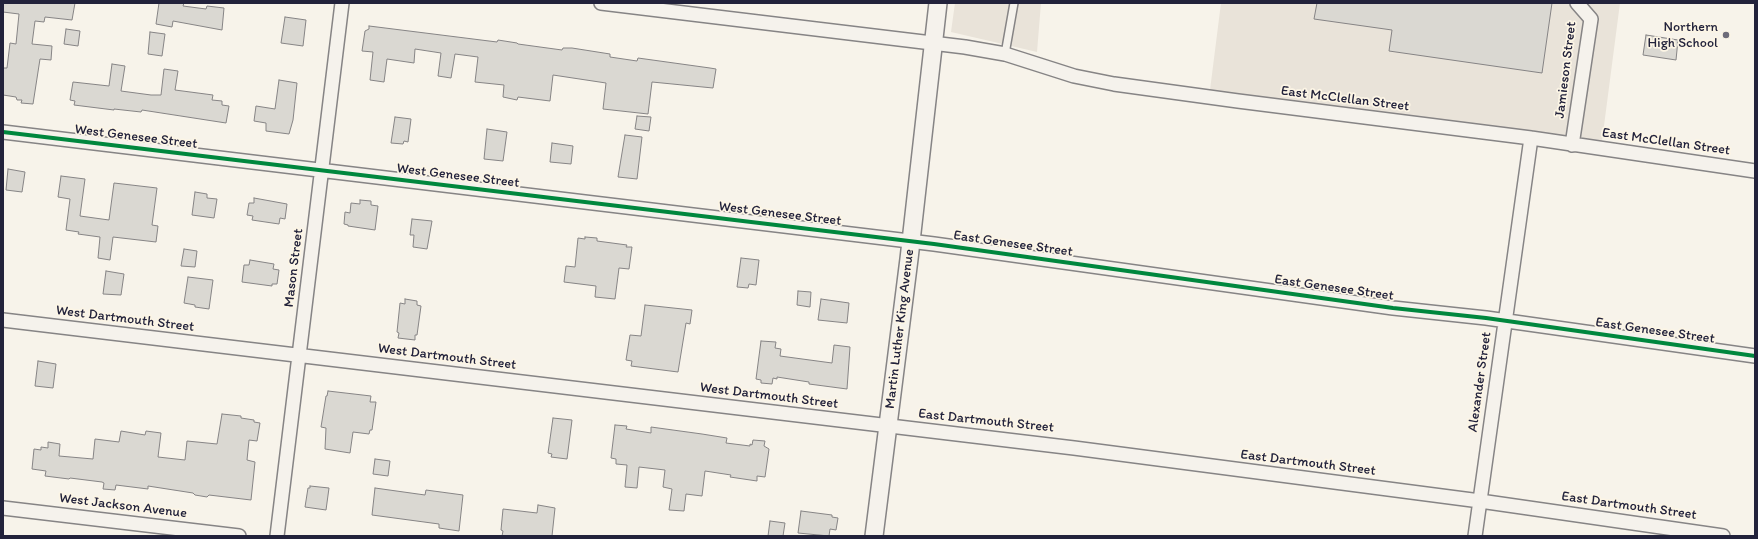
<!DOCTYPE html>
<style>
body{margin:0}
#map{position:relative;width:1758px;height:539px;overflow:hidden;background:#f7f3ea;font-family:Itim,sans-serif}
canvas{display:block}
.frame{position:absolute;inset:0;border:4px solid #22223b;pointer-events:none}
</style>
<div id="map">
<canvas width="1758" height="539"></canvas>
<div class="frame"></div>
</div>
<script>
const ctx = document.querySelector('canvas').getContext('2d');
ctx.lineJoin = 'round';
function fill(path, color) {
  ctx.fillStyle = color;
  ctx.fill(path, 'evenodd');
}
function poly(rows) {
  const path = new Path2D();
  for (const r of rows) {
    path.moveTo(r[0], r[1]);
    for (let i = 2; i < r.length; i += 2) path.lineTo(r[i], r[i + 1]);
  }
  return path;
}
function trace(path, color, width, dash) {
  ctx.strokeStyle = color;
  ctx.lineWidth = width;
  ctx.lineCap = dash ? 'butt' : 'round';
  ctx.setLineDash(dash || []);
  ctx.stroke(path);
}
function write(font, color, halo, rows, align = 'center') {
  ctx.font = font + ' Itim,sans-serif';
  ctx.lineWidth = 3.5;
  ctx.setLineDash([]);
  ctx.textBaseline = 'middle';
  ctx.strokeStyle = halo;
  ctx.fillStyle = color;
  for (const [text, x, y, turn = 0] of rows) {
    ctx.save();
    ctx.translate(x, y);
    ctx.rotate((+turn || 0) * Math.PI / 180);
    ctx.textAlign = isNaN(turn) ? turn : align;
    if (halo) ctx.strokeText(text, 0, 0);
    ctx.fillText(text, 0, 0);
    ctx.restore();
  }
}
const built = poly([
 [955,3,1041,3,1037,52,951,32],
 [1221,3,1620,3,1602,141,1210,90]
]);
const building = poly([
 [3,3,75,3,72,20,45,17,44,22,35,21,32,44,52,46,51,60,40,59,33,104,21,103,22,100,17,100,16,97,3,95,3,68,7,68,10,43,16,44,19,14,3,12,3,3],
 [159,3,184,3,183,6,206,9,207,6,224,8,222,30,173,21,172,27,156,24,159,3],
 [1317,3,1552,3,1542,73,1389,51,1392,30,1314,19,1317,3],
 [285,17,306,20,303,46,281,43,285,17],
 [369,26,497,42,498,40,517,43,518,44,562,50,563,48,572,48,610,54,610,57,637,61,638,58,710,68,716,69,713,88,652,82,648,114,603,109,606,83,553,75,550,101,518,97,517,100,503,97,504,85,475,82,478,57,455,54,451,78,438,76,441,53,415,49,414,63,387,59,384,82,370,80,373,52,362,51,365,31,369,29,369,26],
 [66,29,80,31,78,46,64,44,66,29],
 [150,32,165,34,162,56,148,54,150,32],
 [1646,35,1678,40,1676,60,1643,55,1646,35],
 [112,64,125,66,121,91,151,95,161,95,164,69,178,71,175,90,213,95,212,100,222,101,222,105,229,106,226,123,142,110,141,112,114,109,114,110,74,105,75,101,70,100,73,82,109,86,112,64],
 [279,80,297,83,293,120,289,134,266,131,266,123,254,121,256,106,275,109,279,80],
 [637,116,651,117,649,131,635,129,637,116],
 [395,117,411,119,408,142,404,141,403,144,391,143,395,117],
 [487,129,507,132,503,161,484,159,487,129],
 [625,135,642,137,637,179,618,177,625,135],
 [552,143,573,146,571,164,550,162,552,143],
 [8,169,25,172,22,192,6,190,8,169],
 [61,176,85,179,80,216,109,220,114,183,157,188,152,225,158,226,156,242,113,237,110,260,98,258,100,237,78,234,79,232,66,230,70,199,58,197,61,176],
 [195,192,207,194,207,198,217,199,214,218,192,215,195,192],
 [254,198,287,204,285,219,280,218,279,224,252,220,253,216,247,215,249,203,254,203,254,198],
 [360,200,371,201,371,205,378,206,375,230,348,226,348,225,344,224,345,212,350,213,351,203,360,204,360,200],
 [412,219,432,221,427,249,413,247,414,235,410,235,412,219],
 [585,237,597,238,597,241,627,245,626,247,632,247,629,269,619,268,615,299,595,297,596,286,564,282,566,266,575,267,578,238,585,239,585,237],
 [184,249,197,251,195,267,181,266,184,249],
 [741,258,759,260,756,285,749,284,748,288,737,287,741,258],
 [250,260,274,264,273,269,279,270,277,284,272,284,272,286,242,282,244,265,249,265,250,260],
 [106,271,124,274,121,295,103,294,106,271],
 [188,277,213,280,209,309,195,307,195,305,184,303,188,277],
 [798,291,811,292,810,307,797,305,798,291],
 [405,299,417,301,417,305,421,306,417,335,415,335,415,340,398,338,399,333,397,332,400,303,405,304,405,299],
 [821,299,849,303,847,323,818,320,821,299],
 [645,305,692,310,690,324,686,323,678,372,631,366,632,361,626,360,630,335,641,336,645,305],
 [761,341,776,342,775,348,781,349,780,356,832,363,834,345,850,347,847,389,809,384,809,382,777,377,777,379,773,378,772,384,761,383,761,380,756,379,761,341],
 [38,361,56,364,53,388,35,386,38,361],
 [328,391,371,396,370,402,376,402,372,430,370,430,369,434,353,432,350,453,325,449,326,428,321,427,326,396,327,396,328,391],
 [222,414,241,416,241,418,254,420,254,422,260,423,257,441,249,440,247,460,255,462,251,500,209,495,207,497,195,495,193,493,148,486,148,489,116,485,115,490,103,489,104,483,102,482,70,478,69,479,45,476,46,471,32,469,34,449,41,450,41,447,48,448,48,442,60,444,59,456,93,459,95,439,119,442,121,431,145,435,146,431,161,433,158,457,185,460,187,441,217,444,222,414],
 [553,418,572,420,567,459,551,457,552,454,548,453,553,418],
 [615,425,627,426,626,429,651,433,651,427,702,434,727,438,726,443,750,446,750,444,752,445,753,440,765,441,764,446,769,449,765,477,757,476,757,481,730,477,731,475,705,471,702,496,686,494,684,511,669,510,672,489,663,487,665,470,639,467,637,488,625,487,627,465,616,464,616,459,611,458,615,425],
 [375,459,390,461,388,476,373,474,375,459],
 [310,486,329,488,326,510,305,507,308,488,310,488,310,486],
 [375,488,425,495,426,490,463,495,459,531,439,528,439,524,372,515,375,488],
 [538,505,555,508,552,536,502,536,503,531,501,530,503,509,537,513,538,505],
 [801,511,832,515,832,517,838,518,836,530,830,529,829,536,798,533,801,511],
 [770,521,785,523,783,536,768,536,770,521]
]);
const service = poly([
 [1005,54,1014,3]
]);
const minor = poly([
 [601,3,965,47,1005,54,1074,76,1114,84,1238,101,1531,138,1755,171],
 [3,132,934,244,1393,308,1486,318,1755,356],
 [1572,145,1591,19,1577,3],
 [3,320,1074,448,1480,501,1723,536],
 [3,508,239,536],
 [277,536,342,3],
 [1475,536,1531,138]
]);
const tertiary = poly([
 [874,536,909,259,938,3]
]);
const cycleway = poly([
 [3,132,934,244,1393,308,1486,318,1755,356]
]);
const markers = [
 [1726,35,4,"#6d6b78"]
];
const poiNames = [
 ["Northern",1718,27],
 ["High School",1718,43]
];
const streetNames = [
 ["Jamieson Street",1566,70,-83],
 ["East McClellan Street",1345,99,7],
 ["West Genesee Street",136,137,7],
 ["East McClellan Street",1666,142,8],
 ["West Genesee Street",458,176,7],
 ["West Genesee Street",780,214,7],
 ["East Genesee Street",1013,244,8],
 ["Mason Street",294,268,-83],
 ["East Genesee Street",1334,288,8],
 ["West Dartmouth Street",125,319,7],
 ["Martin Luther King Avenue",900,329,-83],
 ["East Genesee Street",1655,331,8],
 ["West Dartmouth Street",447,357,7],
 ["Alexander Street",1480,382,-82],
 ["West Dartmouth Street",769,396,7],
 ["East Dartmouth Street",986,421,6],
 ["East Dartmouth Street",1308,463,7],
 ["West Jackson Avenue",123,506,7],
 ["East Dartmouth Street",1629,506,8]
];
fill(built, '#e9e3d9');
fill(building, '#dad8d2');
trace(building, '#868485', 1);
trace(service, '#868485', 10);
trace(minor, '#868485', 16);
trace(tertiary, '#868485', 20);
trace(service, '#f5f2ec', 7);
trace(minor, '#f5f2ec', 13);
trace(tertiary, '#f5f2ec', 17);
trace(cycleway, '#00873e', 4);
for (const [x, y, r, color] of markers) {
  const dot = new Path2D();
  dot.arc(x, y, r, 0, 2 * Math.PI);
  ctx.fillStyle = color;
  ctx.fill(dot);
  trace(dot, '#fcf5e5', 1.5);
}
write('14px', '#22223b', '#fcf5e5', poiNames, 'right');
write('14px', '#22223b', '#fcf5e5', streetNames);
</script>
